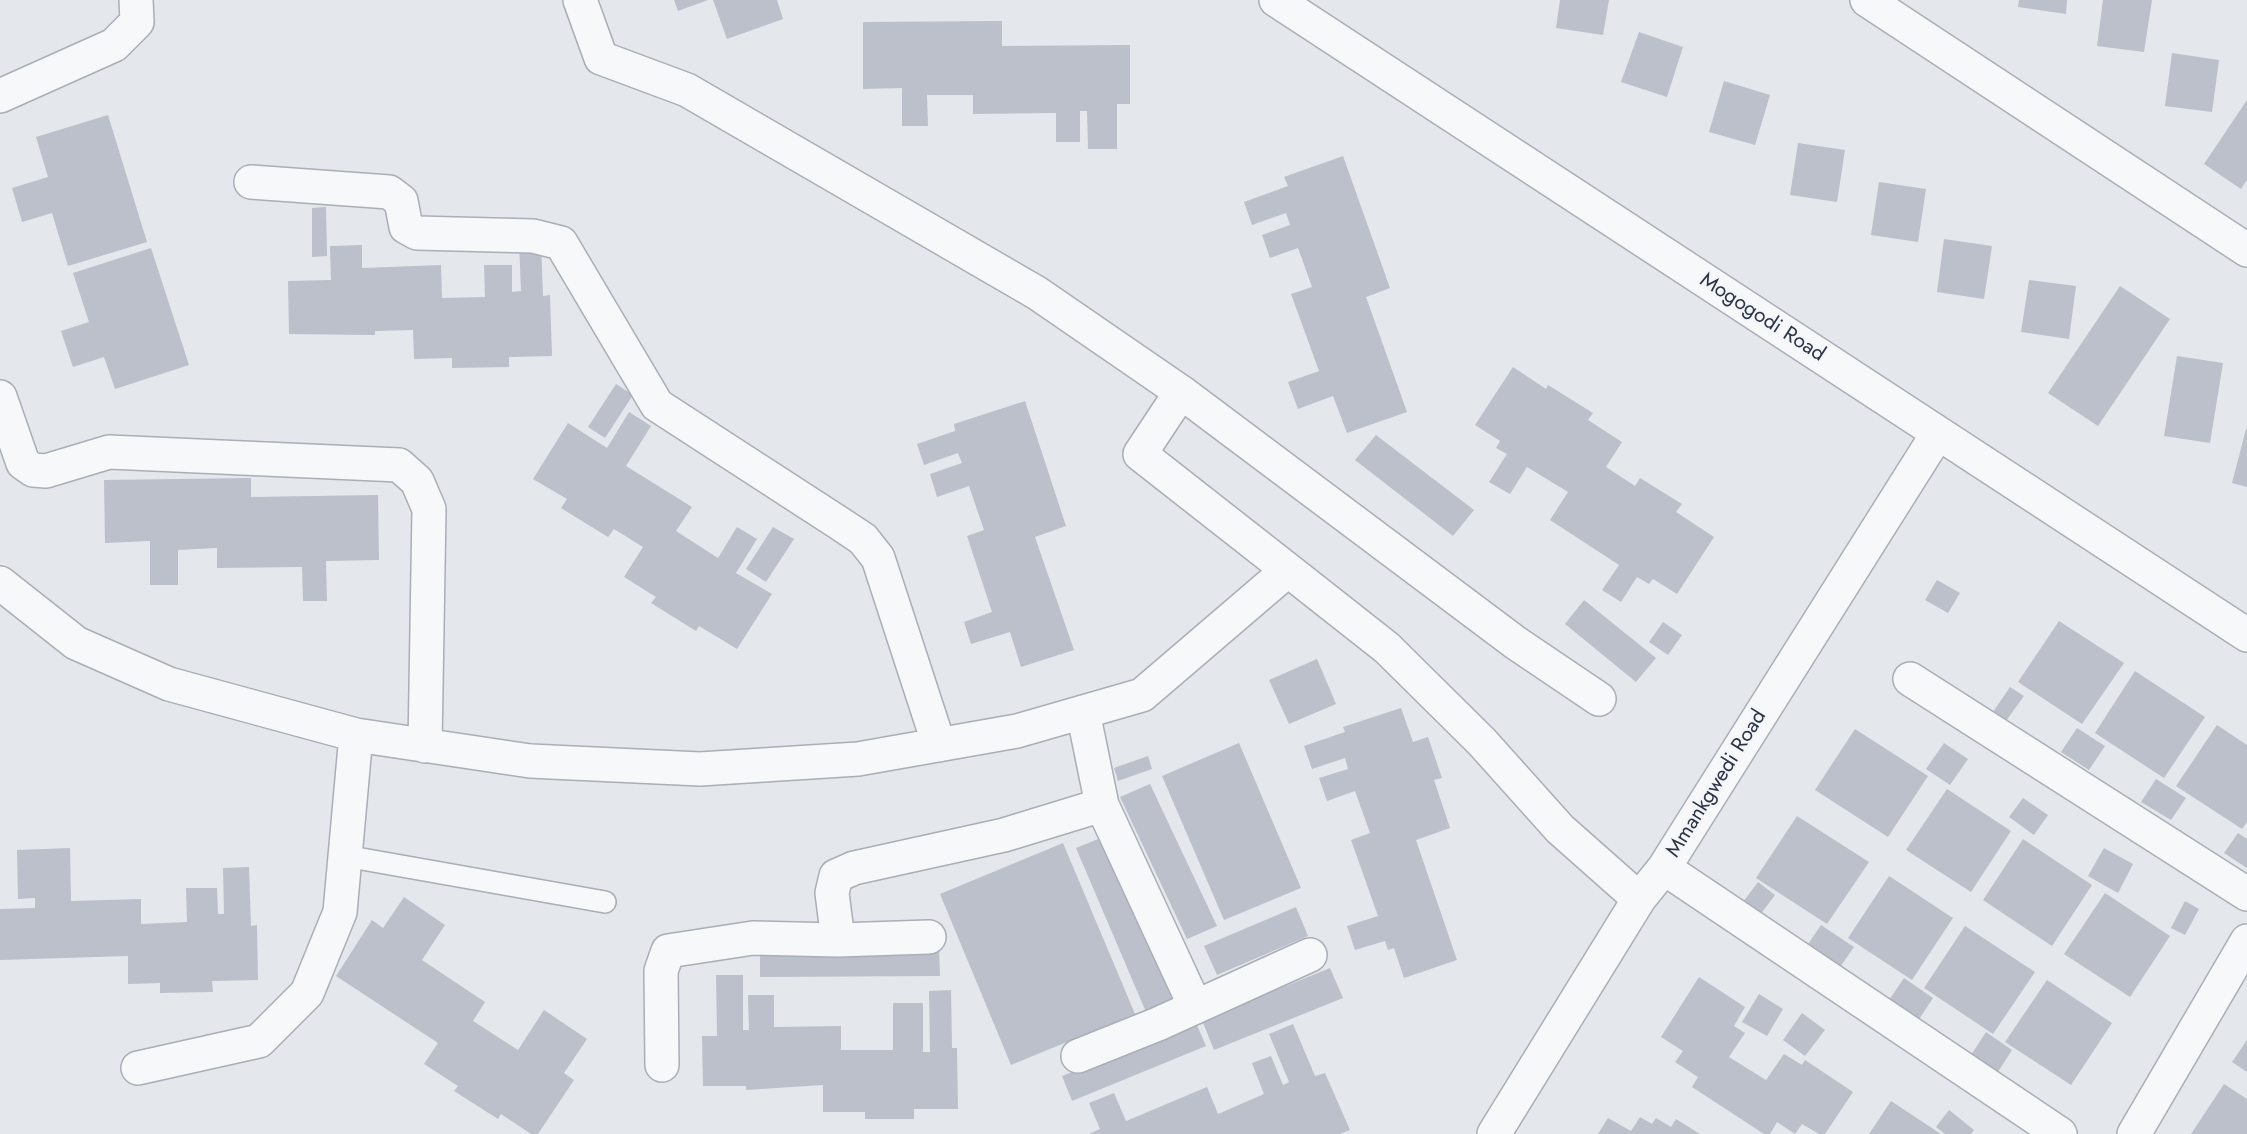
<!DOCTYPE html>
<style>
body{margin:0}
canvas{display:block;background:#e4e7ec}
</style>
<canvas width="2247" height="1134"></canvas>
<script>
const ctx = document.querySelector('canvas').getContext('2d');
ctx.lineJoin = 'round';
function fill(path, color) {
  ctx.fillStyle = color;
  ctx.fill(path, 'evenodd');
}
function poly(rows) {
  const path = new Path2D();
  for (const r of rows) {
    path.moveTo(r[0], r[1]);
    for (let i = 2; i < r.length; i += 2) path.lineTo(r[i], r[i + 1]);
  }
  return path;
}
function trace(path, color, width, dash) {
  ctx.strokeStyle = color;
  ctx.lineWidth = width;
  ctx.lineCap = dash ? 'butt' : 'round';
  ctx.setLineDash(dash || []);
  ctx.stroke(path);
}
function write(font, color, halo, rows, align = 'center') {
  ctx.font = font + ' Jost,sans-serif';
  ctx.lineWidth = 5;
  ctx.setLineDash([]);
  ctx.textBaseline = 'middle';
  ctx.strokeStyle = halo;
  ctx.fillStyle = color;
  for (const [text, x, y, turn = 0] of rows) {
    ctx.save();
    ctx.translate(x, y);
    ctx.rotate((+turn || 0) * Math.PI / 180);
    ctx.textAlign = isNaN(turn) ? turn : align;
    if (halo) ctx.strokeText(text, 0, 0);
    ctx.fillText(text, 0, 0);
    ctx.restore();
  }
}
const building = poly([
 [674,0,708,0,678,11],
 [713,0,777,0,783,19,727,39],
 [1560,0,1609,0,1603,35,1556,28],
 [2019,0,2067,0,2066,14,2018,7],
 [2103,0,2152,0,2144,52,2097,46],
 [1002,21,1002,46,1130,45,1130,104,1117,104,1117,149,1088,149,1087,111,1080,111,1080,142,1056,142,1056,113,973,114,973,95,927,95,928,126,902,126,902,88,863,89,863,22],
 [1639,32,1683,47,1667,97,1621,82],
 [2172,53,2219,60,2212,112,2165,106],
 [1724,81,1770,95,1755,145,1709,132],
 [2247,100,2247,180,2241,189,2204,164],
 [108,115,147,242,68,266,52,213,22,222,12,188,48,177,36,137],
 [1798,143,1845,150,1837,202,1790,195],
 [1343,156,1390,288,1366,297,1407,412,1347,433,1333,396,1298,409,1288,382,1319,371,1291,294,1312,287,1298,248,1270,258,1262,235,1290,225,1286,213,1252,225,1244,202,1288,186,1284,177],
 [1879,182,1926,189,1918,242,1871,235],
 [326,207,327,256,312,257,312,208],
 [1944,239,1992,246,1984,299,1937,292],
 [541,241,543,296,550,295,552,356,509,357,509,367,452,368,452,358,414,359,413,330,375,331,375,335,289,334,288,281,331,280,330,246,362,245,362,268,441,265,442,298,485,297,484,265,512,265,512,292,521,291,519,242],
 [151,248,189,365,115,389,104,357,73,367,61,331,89,322,73,273],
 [2029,280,2076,286,2069,339,2021,332],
 [2120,286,2170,319,2098,426,2048,393],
 [2177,356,2223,363,2210,443,2164,436],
 [1513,367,1546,389,1548,385,1593,413,1588,420,1622,442,1606,467,1635,486,1640,478,1682,504,1676,512,1714,537,1677,594,1653,579,1649,584,1637,577,1621,602,1602,590,1619,565,1550,520,1568,492,1527,467,1510,494,1489,482,1507,454,1496,448,1500,441,1475,425],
 [616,384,633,395,605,438,588,427],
 [1025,401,1066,526,1035,537,1074,650,1021,667,1010,632,971,644,964,622,992,612,967,536,984,530,969,486,937,497,930,474,962,463,958,453,924,465,917,444,955,431,954,424],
 [629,412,651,426,626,466,692,507,676,531,718,558,737,527,757,539,736,573,772,594,737,649,699,626,696,631,651,603,656,597,624,577,643,547,614,529,608,537,561,508,567,499,533,479,568,423,607,448],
 [2246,429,2247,429,2247,487,2232,483],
 [1376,435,1474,510,1453,536,1355,460],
 [251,478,251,497,378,495,379,560,326,561,327,601,303,601,302,567,217,568,217,548,178,550,178,585,150,585,150,541,105,543,104,480],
 [773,527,794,539,766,582,746,569],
 [1937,580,1960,593,1948,613,1925,600],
 [1584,600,1656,658,1636,682,1565,624],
 [2059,621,2124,663,2082,724,2018,682],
 [1663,622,1682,635,1668,655,1649,642],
 [1317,659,1336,704,1289,724,1269,680],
 [2135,671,2205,717,2164,778,2095,733],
 [2010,687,2024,696,2006,721,1993,712],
 [1401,708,1413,742,1428,737,1442,778,1434,780,1450,828,1416,840,1457,960,1404,978,1394,948,1388,950,1385,941,1355,950,1347,926,1378,916,1351,840,1370,833,1355,791,1327,801,1319,778,1348,769,1345,758,1312,769,1304,746,1345,732,1343,727],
 [2217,725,2247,745,2247,822,2242,829,2176,786],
 [2077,728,2105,746,2089,770,2061,752],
 [1855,729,1928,776,1888,837,1815,790],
 [1239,743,1301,888,1224,920,1162,776],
 [1944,743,1968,759,1950,785,1926,769],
 [1148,756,1152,769,1118,781,1114,768],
 [2156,779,2186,798,2171,820,2141,802],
 [1150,784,1217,926,1187,939,1120,797],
 [1947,789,2011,831,1971,892,1906,850],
 [2023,798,2048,815,2034,835,2009,817],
 [1797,816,1869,862,1827,924,1756,878],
 [2238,833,2247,839,2247,868,2224,853],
 [1103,837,1173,1001,1146,1012,1076,848],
 [2023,839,2092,885,2052,946,1983,900],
 [1063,843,1135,1014,1011,1065,940,894],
 [70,848,71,901,141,899,141,924,187,922,186,888,217,888,218,914,224,914,223,868,249,867,251,926,257,925,258,980,212,981,213,992,160,993,160,983,128,984,128,956,0,960,0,909,35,908,35,898,18,899,17,850],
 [2104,848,2133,864,2118,893,2088,876],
 [1889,876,1953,918,1912,980,1848,938],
 [1758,882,1775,895,1757,919,1740,906],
 [2105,893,2170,936,2130,997,2064,954],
 [404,897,445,925,422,960,485,1002,473,1021,518,1050,544,1010,587,1039,564,1073,574,1080,538,1134,531,1134,501,1114,498,1119,454,1091,458,1086,424,1064,438,1043,336,976,372,920,383,928],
 [2185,901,2199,909,2185,935,2171,928],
 [1296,907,1308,936,1217,975,1204,946],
 [1821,925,1854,947,1836,973,1804,950],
 [1965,926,2035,972,1993,1034,1924,988],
 [939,948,940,976,760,977,760,950],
 [1330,968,1343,998,1214,1050,1202,1020],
 [716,975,743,975,743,1030,749,1030,748,995,774,995,774,1027,841,1026,841,1050,893,1050,893,1003,923,1003,923,1052,930,1052,929,991,951,990,952,1048,957,1048,958,1109,914,1109,914,1119,865,1119,865,1112,823,1112,823,1085,746,1090,746,1086,703,1086,702,1036,717,1036],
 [1699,977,1745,1007,1734,1026,1745,1033,1729,1057,1766,1080,1784,1054,1802,1065,1805,1060,1853,1092,1825,1134,1819,1134,1802,1124,1795,1134,1777,1122,1770,1134,1764,1134,1692,1087,1698,1077,1675,1062,1683,1051,1661,1037],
 [1904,978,1933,998,1916,1024,1887,1003],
 [2047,980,2112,1023,2071,1085,2005,1042],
 [1759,994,1783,1009,1767,1036,1742,1022],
 [1802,1013,1825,1030,1805,1056,1783,1040],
 [1196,1023,1206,1046,1072,1101,1062,1076],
 [1293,1024,1315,1076,1325,1073,1350,1130,1340,1134,1089,1134,1100,1129,1089,1103,1114,1093,1126,1121,1207,1087,1218,1114,1264,1094,1252,1063,1271,1056,1283,1085,1289,1082,1269,1034],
 [1986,1032,2012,1050,1998,1072,1971,1055],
 [2247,1040,2247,1072,2232,1062],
 [2224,1084,2247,1099,2247,1134,2191,1134],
 [1891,1101,1941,1134,1869,1134],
 [1949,1110,1974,1130,1971,1134,1945,1134,1936,1127],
 [1640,1117,1652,1124,1656,1118,1671,1127,1676,1119,1700,1134,1598,1134,1608,1118,1631,1131]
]);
const service = poly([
 [345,856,605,902]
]);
const minor = poly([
 [580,0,601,58,687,90,1037,293,1181,392,1516,643,1599,699],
 [1276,0,2247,635],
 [1867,0,2247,250],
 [0,96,114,45,137,22,136,0],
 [251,182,389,192,401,201,406,227,417,233,533,236,561,243,657,405,839,523,863,539,878,558,939,745],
 [0,397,23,463,33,470,46,471,109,452,399,465,417,481,429,509,425,746],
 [1288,570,1387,648,1482,742,1560,829,1639,899],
 [0,583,76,643,169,684,356,735,530,761,700,769,858,759,1017,731,1142,695,1288,570,1140,454,1181,392],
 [1910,679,2247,894],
 [1083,712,1102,805,1195,1006],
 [1664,868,2060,1134],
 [838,940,832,893,836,876,854,868,1004,835,1102,805],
 [1078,1056,1158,1024,1310,955],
 [662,1065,661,971,668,951,753,938,838,940,929,937],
 [138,1068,259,1041,307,993,340,912,356,735],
 [1494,1134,1639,899,1664,868,1938,433],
 [2134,1134,2247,941]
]);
const streetNames = [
 ["Mogogodi Road",1762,318,33],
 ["Mmankgwedi Road",1717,784,-58]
];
fill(building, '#bbc0ca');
trace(service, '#a9aeb7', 24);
trace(minor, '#a9aeb7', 36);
trace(service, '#f7f8fa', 21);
trace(minor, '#f7f8fa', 33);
write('21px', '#2b3445', '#f4f6f9', streetNames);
</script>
